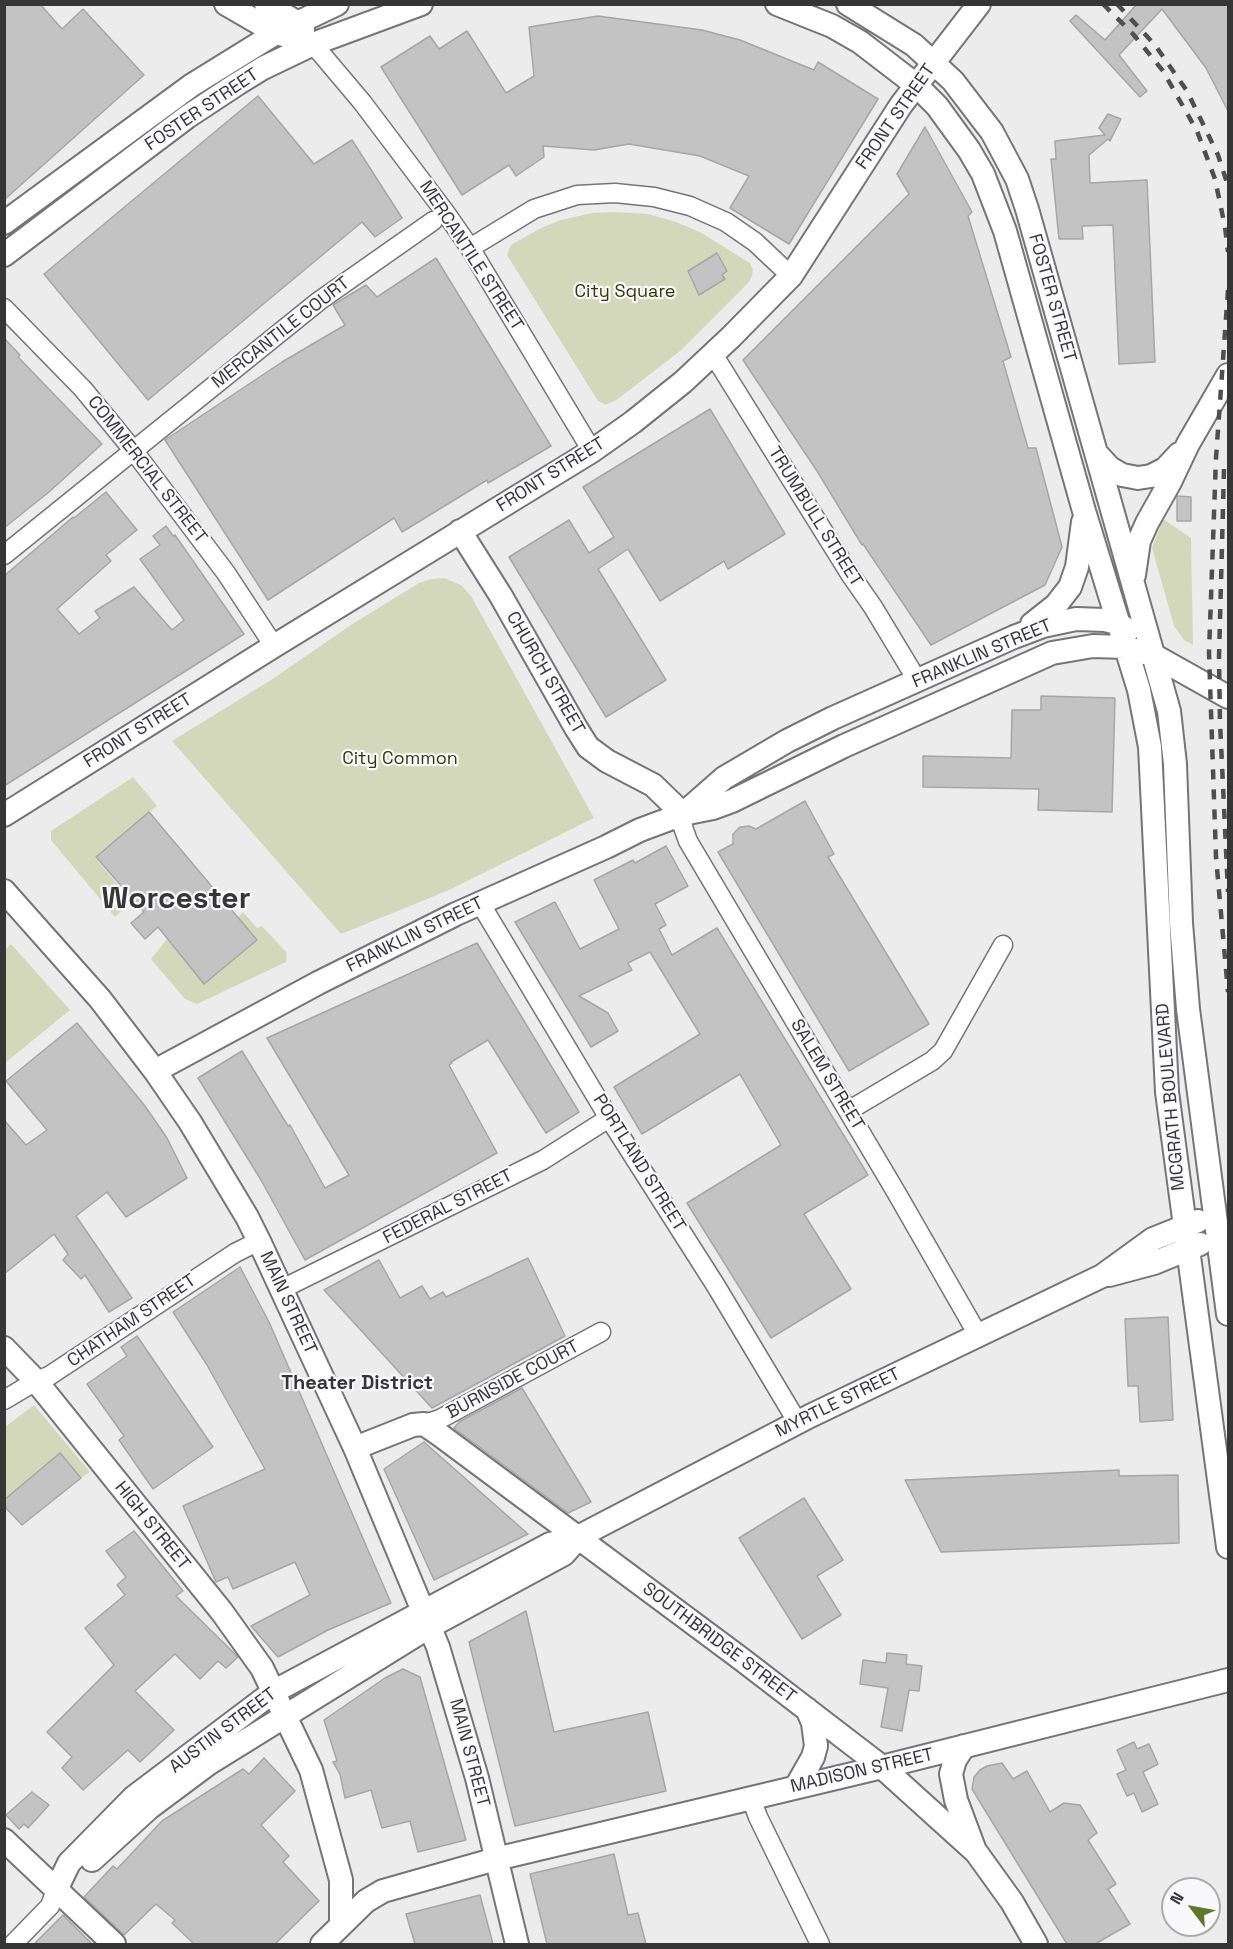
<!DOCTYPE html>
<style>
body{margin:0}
#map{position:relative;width:1233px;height:1949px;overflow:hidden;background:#ececed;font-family:"Space Grotesk",sans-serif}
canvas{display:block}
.frame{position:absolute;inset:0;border:6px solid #363636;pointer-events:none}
.north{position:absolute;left:1161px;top:1877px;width:60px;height:60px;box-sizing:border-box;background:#f9f9fb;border:2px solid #ababac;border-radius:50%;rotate:302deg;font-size:16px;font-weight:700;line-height:24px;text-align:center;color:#363636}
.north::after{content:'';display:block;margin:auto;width:21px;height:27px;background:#5b782d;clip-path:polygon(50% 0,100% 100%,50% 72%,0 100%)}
</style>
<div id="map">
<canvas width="1233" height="1949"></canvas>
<div class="frame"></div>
<div class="north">N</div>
</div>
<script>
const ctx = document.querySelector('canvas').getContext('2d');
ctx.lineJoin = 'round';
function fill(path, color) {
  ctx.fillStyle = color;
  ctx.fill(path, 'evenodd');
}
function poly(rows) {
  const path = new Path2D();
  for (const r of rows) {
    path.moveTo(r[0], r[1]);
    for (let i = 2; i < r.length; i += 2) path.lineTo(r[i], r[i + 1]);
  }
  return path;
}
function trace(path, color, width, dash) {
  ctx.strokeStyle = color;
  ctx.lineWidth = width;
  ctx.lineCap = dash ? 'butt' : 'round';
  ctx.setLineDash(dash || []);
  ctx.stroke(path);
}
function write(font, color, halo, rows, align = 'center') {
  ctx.font = font + ' "Space Grotesk",sans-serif';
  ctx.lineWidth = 4.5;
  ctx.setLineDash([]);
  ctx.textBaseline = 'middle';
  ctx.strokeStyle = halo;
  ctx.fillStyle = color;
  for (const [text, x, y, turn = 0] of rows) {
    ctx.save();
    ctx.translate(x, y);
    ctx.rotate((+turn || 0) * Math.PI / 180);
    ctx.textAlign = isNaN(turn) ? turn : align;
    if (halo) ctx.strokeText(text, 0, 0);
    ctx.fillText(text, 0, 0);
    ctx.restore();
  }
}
const green = poly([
 [614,212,648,214,676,222,700,232,750,263,753,270,752,276,749,282,680,351,618,399,606,405,598,401,507,255,511,245,541,228,561,220,592,213],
 [1163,519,1191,538,1193,645,1184,640,1174,626,1152,548],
 [444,578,461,585,471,596,594,818,449,890,341,934,172,741,271,680,354,623,419,583,431,579],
 [133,777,157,806,95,858,132,901,115,917,51,840,51,831],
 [243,912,257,928,262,926,287,953,286,962,197,1004,185,999,151,959,167,939,204,984,257,940,238,917],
 [11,944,70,1010,5,1063,5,950],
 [34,1405,90,1472,81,1478,60,1454,7,1498,5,1496,5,1427]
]);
const building = poly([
 [4,4,40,4,62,29,83,9,144,75,4,200,4,4],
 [1137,4,1228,4,1228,111,1206,68,1162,9,1119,55,1147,91,1140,97,1070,21,1076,15,1105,40,1137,4],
 [598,16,702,30,740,40,814,70,818,62,878,99,789,244,730,208,749,176,700,156,629,144,594,150,543,146,544,157,516,176,509,165,462,195,381,67,430,36,439,49,467,31,506,93,534,76,529,27,598,16],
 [258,96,314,164,352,140,402,218,375,237,362,222,148,400,44,274,258,96],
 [1108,114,1121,119,1110,141,1108,139,1089,155,1090,183,1147,180,1155,362,1119,364,1113,225,1082,226,1083,239,1059,239,1051,159,1056,159,1055,141,1105,135,1099,128,1108,114],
 [925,127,972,212,968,216,1011,357,1003,361,1028,448,1036,448,1062,547,1045,585,931,645,863,544,862,545,817,471,743,360,909,194,897,174,925,127],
 [717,253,727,271,722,275,725,279,699,295,688,271,717,253],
 [436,258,551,446,488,483,487,480,402,532,394,518,268,600,165,440,282,362,345,325,333,305,366,285,377,297,436,258],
 [4,338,20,355,18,357,102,444,49,492,4,528,4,338],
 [710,409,785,534,728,569,724,561,660,601,628,549,598,569,666,680,606,717,509,557,569,520,589,553,614,537,583,487,710,409],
 [106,492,137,530,106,555,111,561,57,609,79,634,100,618,95,611,134,587,172,630,184,620,140,559,160,545,153,536,166,526,173,536,175,535,244,634,4,786,4,576,73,517,74,518,106,492],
 [1177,496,1191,497,1191,521,1177,521,1177,496],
 [1041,696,1115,698,1112,812,1038,810,1039,789,923,787,923,756,1011,758,1012,710,1041,710,1041,696],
 [805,801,834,854,828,857,929,1024,849,1071,718,852,733,844,733,834,740,827,749,826,756,829,805,801],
 [149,812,257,940,204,984,158,927,145,939,131,923,144,912,96,857,149,812],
 [666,846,688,886,655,904,666,925,659,929,672,955,717,928,868,1175,804,1214,851,1289,771,1338,687,1203,781,1145,740,1074,642,1134,614,1087,700,1034,650,952,628,963,632,970,579,996,608,1013,618,1031,591,1047,515,922,555,902,580,949,619,929,594,880,633,860,635,863,666,846],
 [477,943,579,1112,546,1133,488,1040,451,1062,452,1063,449,1065,497,1153,305,1260,261,1180,198,1078,242,1051,288,1126,290,1125,325,1188,349,1175,267,1038,477,943],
 [77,1023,145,1106,167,1138,187,1178,126,1217,107,1192,76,1216,132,1298,109,1312,85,1275,81,1279,63,1260,68,1254,54,1234,4,1274,4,1120,26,1145,47,1130,6,1081,77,1023],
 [528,1258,565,1336,432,1408,324,1290,379,1260,400,1298,422,1286,430,1299,443,1292,446,1297,528,1258],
 [240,1267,269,1322,391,1603,328,1630,278,1657,251,1626,310,1595,295,1562,233,1589,228,1577,216,1582,183,1506,265,1469,207,1365,173,1312,240,1267],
 [1168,1317,1173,1420,1140,1422,1138,1386,1128,1386,1125,1319,1168,1317],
 [137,1336,213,1447,153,1489,119,1440,124,1436,87,1384,127,1356,121,1347,137,1336],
 [522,1388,591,1502,568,1513,454,1428,459,1422,522,1388],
 [424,1442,528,1534,434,1580,384,1469,424,1442],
 [60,1453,81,1478,22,1525,4,1506,4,1500,60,1453],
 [1119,1470,1119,1476,1178,1475,1179,1543,941,1552,905,1480,1119,1470],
 [804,1498,843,1560,817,1576,841,1615,802,1639,739,1538,804,1498],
 [134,1531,183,1591,176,1596,238,1657,226,1668,218,1661,200,1679,175,1654,135,1691,174,1730,140,1762,128,1750,83,1790,62,1768,72,1757,47,1732,114,1665,85,1628,125,1595,117,1585,126,1577,106,1551,134,1531],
 [526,1611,554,1732,648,1712,666,1791,515,1826,469,1642,526,1611],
 [887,1653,907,1655,906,1664,922,1666,919,1691,909,1690,902,1731,881,1727,888,1688,860,1684,863,1660,886,1663,887,1653],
 [403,1669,420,1677,466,1840,418,1852,410,1821,382,1828,371,1790,345,1798,340,1774,333,1762,337,1761,324,1720,385,1678,403,1669],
 [1134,1742,1137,1749,1149,1744,1158,1764,1143,1772,1158,1804,1142,1812,1134,1793,1127,1796,1117,1774,1126,1770,1117,1750,1134,1742],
 [264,1758,295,1791,261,1825,289,1856,283,1862,319,1901,275,1944,194,1944,172,1923,175,1920,156,1904,124,1935,84,1897,113,1866,117,1869,162,1821,243,1769,249,1774,264,1758],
 [1002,1763,1013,1779,1027,1771,1050,1812,1064,1803,1080,1805,1097,1833,1088,1840,1116,1884,1108,1889,1130,1924,1095,1944,1067,1944,972,1789,974,1777,980,1770,987,1766,1002,1763],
 [32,1792,49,1805,28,1828,24,1824,19,1829,6,1815,32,1792],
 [614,1854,628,1915,638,1913,646,1944,547,1944,530,1874,614,1854],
 [480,1895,493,1944,415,1944,406,1914,480,1895],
 [63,1915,92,1944,34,1944,63,1915]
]);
const minor = poly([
 [313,44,362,102,445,212,470,248,592,451],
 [470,248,534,209,577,195,615,193,654,197,690,206,726,222,755,242,791,276],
 [4,308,83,389,133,450,226,573,274,646],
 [713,354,850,574,873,607,917,680],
 [4,555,319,301,433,221],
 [683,814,683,827,688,841,896,1192,978,1335],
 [480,903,609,1118,716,1286,798,1423],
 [848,1111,932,1061,943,1051,1003,945],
 [282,1289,543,1160,609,1118],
 [4,1400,36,1381,49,1376,235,1253,259,1241],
 [424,1424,440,1419,601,1332],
 [751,1798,758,1817,820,1944],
 [13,1944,50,1906,56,1890]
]);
const major = poly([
 [226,4,276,33,288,36],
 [266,4,298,23,303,30],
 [777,4,832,26,860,42,916,85,937,106,969,150,983,174,1005,231,1084,511,1139,690,1150,747,1167,1092,1228,1547],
 [848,4,914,45,953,81,992,132,1017,179,1027,209,1169,711,1175,764,1181,923,1188,1009,1228,1314],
 [4,223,192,85,276,33,337,4],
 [4,255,187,117,237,84,263,68,313,44,421,4],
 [1096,453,1110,468,1122,475,1138,478,1151,476,1165,469,1179,454],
 [460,531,501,596,576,728,588,747,607,761,653,785,683,814],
 [1134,575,1139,541,1147,523,1170,482,1188,444,1228,375],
 [1032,624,1056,605,1070,587,1077,567,1083,522],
 [683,814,724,778,787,741,833,718,1014,637,1043,626,1076,619,1105,620,1117,623,1128,630],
 [4,815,274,646,592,451,633,422,683,382,731,337,791,276,901,105,979,4],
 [4,891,100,999,155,1071,190,1122,247,1217,259,1241,355,1448,438,1647,477,1778,517,1944],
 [155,1071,318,983,456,914,606,847,640,830,683,814,713,808,732,801,844,746,1052,653,1093,646,1125,647,1155,656,1228,697],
 [1109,1275,1154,1263,1200,1244],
 [4,1348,36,1381,222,1612,262,1668,311,1770,341,1880,341,1925],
 [355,1448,413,1425,424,1424,440,1435,740,1658,882,1767,976,1852,1012,1902,1036,1944],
 [964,1746,955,1760,951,1774,956,1800,974,1848],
 [796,1787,813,1757,816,1746,813,1723,807,1709],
 [4,1840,114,1944],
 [92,1860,149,1808,208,1764,429,1627,564,1554,578,1538],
 [56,1890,69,1863,134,1797,273,1692,550,1544,578,1537,810,1416,1102,1276,1153,1239,1198,1221],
 [322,1944,366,1901,383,1891,496,1859,882,1767,1228,1680]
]);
const rail = poly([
 [1103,4,1133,34,1163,71,1197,131,1215,179,1225,227,1228,252],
 [1117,4,1155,45,1187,91,1218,155,1228,186],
 [1228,290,1216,458,1209,653,1216,857,1228,992],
 [1224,469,1219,658,1220,722,1228,892]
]);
const streetNames = [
 ["FOSTER STREET",202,110,-34],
 ["FRONT STREET",896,117,-55],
 ["MERCANTILE STREET",471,256,57],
 ["FOSTER STREET",1052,298,74],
 ["MERCANTILE COURT",281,333,-38],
 ["COMMERCIAL STREET",147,470,52],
 ["FRONT STREET",551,475,-32],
 ["TRUMBULL STREET",815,517,58],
 ["FRANKLIN STREET",982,654,-23],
 ["CHURCH STREET",545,673,60],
 ["FRONT STREET",138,731,-32],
 ["FRANKLIN STREET",415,935,-26],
 ["SALEM STREET",827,1075,59],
 ["MCGRATH BOULEVARD",1171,1097,-95],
 ["PORTLAND STREET",639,1163,58],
 ["FEDERAL STREET",448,1207,-27],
 ["MAIN STREET",288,1303,65],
 ["CHATHAM STREET",132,1321,-34],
 ["BURNSIDE COURT",513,1380,-28],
 ["MYRTLE STREET",838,1403,-26],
 ["HIGH STREET",152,1526,51],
 ["SOUTHBRIDGE STREET",719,1643,37],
 ["AUSTIN STREET",223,1731,-37],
 ["MAIN STREET",469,1753,75],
 ["MADISON STREET",862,1771,-13]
];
const parkNames = [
 ["City Square",625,292],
 ["City Common",400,759]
];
const neighbourhoodNames = [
 ["Theater District",357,1384]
];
const townNames = [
 ["Worcester",176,900]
];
fill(green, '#d4d8ba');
fill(building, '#c4c3c4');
trace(building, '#a7a6a7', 1.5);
trace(minor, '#747576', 21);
trace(major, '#747576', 26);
trace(minor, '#fff', 18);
trace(major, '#fff', 22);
trace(rail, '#4f4f4f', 4.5, [10, 10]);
write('18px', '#363636', '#f9f9fb', streetNames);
write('18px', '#333708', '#f9f9fb', parkNames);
write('bold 20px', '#363636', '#f9f9fb', neighbourhoodNames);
write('bold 30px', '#363636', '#f9f9fb', townNames);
</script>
